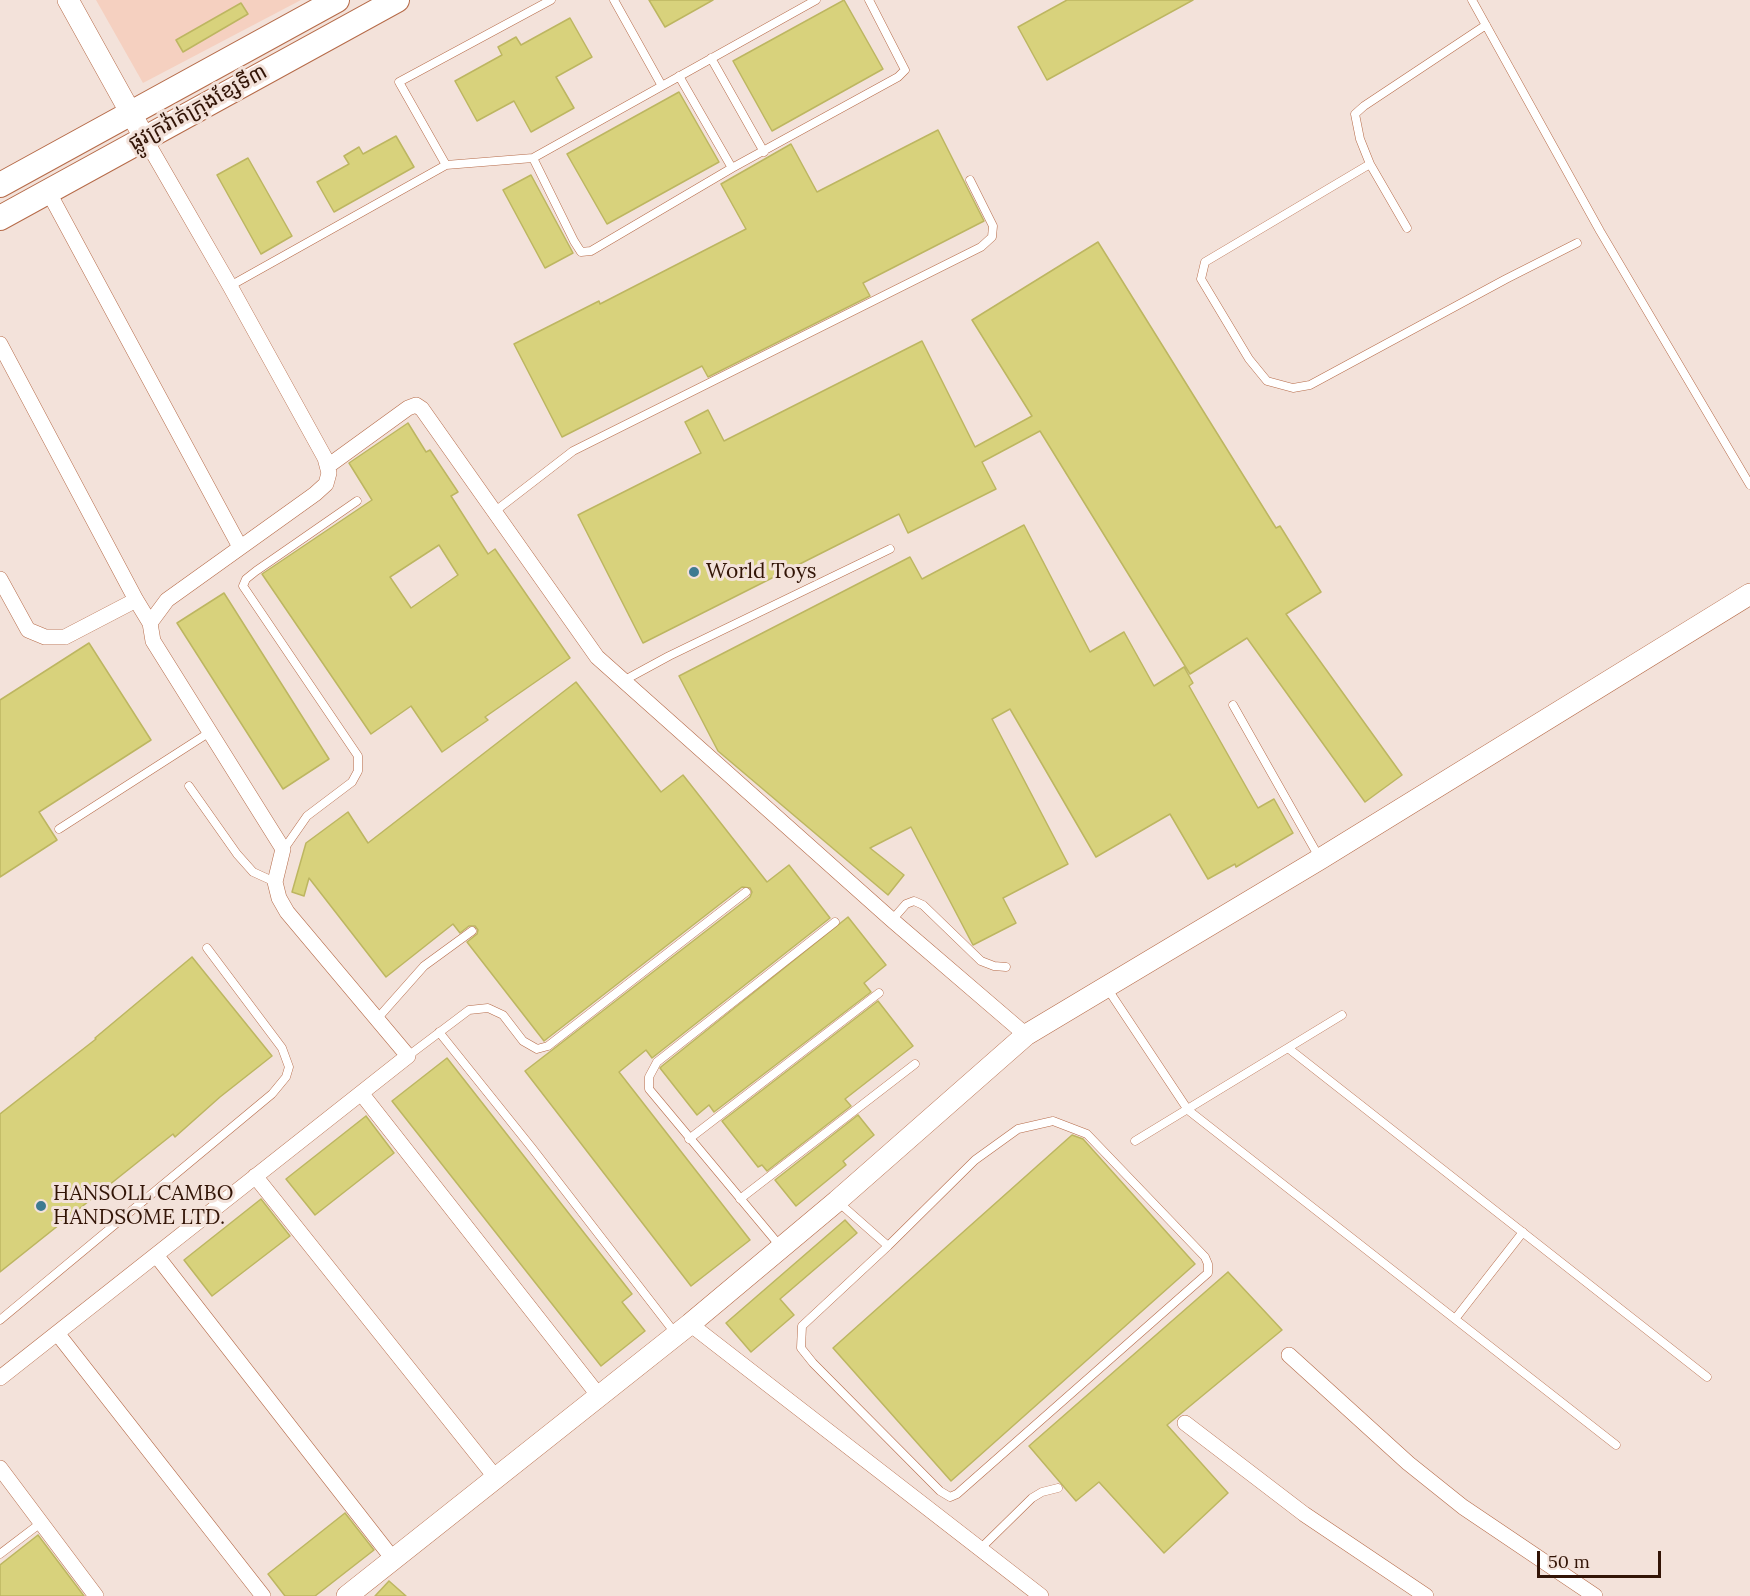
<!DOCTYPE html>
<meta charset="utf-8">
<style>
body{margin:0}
#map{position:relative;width:1750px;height:1596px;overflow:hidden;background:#f3e2da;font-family:Lora,serif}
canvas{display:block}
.scale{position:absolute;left:1537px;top:1551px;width:124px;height:27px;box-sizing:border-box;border:3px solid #321406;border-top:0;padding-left:8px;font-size:18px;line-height:21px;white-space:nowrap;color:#321406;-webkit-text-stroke:4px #f3e2da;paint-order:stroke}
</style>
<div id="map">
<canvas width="1750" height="1596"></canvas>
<div class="scale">50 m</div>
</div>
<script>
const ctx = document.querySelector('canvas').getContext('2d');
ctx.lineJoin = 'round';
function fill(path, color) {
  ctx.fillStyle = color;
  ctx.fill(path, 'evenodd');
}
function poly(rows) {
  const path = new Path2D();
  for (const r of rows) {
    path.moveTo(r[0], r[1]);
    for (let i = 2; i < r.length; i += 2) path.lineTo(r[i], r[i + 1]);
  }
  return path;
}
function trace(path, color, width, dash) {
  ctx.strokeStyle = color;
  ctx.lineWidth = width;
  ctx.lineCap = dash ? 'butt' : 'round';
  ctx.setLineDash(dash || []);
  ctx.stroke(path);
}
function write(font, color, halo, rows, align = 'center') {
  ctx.font = font + ' Lora,"Noto Sans Khmer",serif';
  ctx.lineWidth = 6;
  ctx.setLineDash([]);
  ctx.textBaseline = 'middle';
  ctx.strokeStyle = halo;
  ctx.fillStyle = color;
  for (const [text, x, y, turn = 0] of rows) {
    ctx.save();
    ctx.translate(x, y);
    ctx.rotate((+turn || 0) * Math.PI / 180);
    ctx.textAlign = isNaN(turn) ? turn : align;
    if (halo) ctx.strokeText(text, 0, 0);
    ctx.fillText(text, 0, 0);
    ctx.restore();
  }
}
const built = poly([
 [96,0,301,0,143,83]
]);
const building = poly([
 [649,0,713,0,665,27,649,0],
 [844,0,883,69,772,131,733,61,844,0],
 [1067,0,1193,0,1047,80,1018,27,1067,0],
 [241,3,248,14,183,52,176,40,241,3],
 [570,18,592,57,556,77,574,108,531,132,514,101,477,121,455,81,502,55,498,47,516,37,521,45,570,18],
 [679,92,719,162,607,224,567,154,679,92],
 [938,130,984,221,863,283,870,296,708,377,702,366,562,437,514,344,599,301,600,304,746,229,721,184,791,144,817,192,938,130],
 [396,136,414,167,334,212,317,182,349,164,344,156,359,147,363,154,396,136],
 [248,158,292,236,261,254,217,175,248,158],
 [531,175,573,253,545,268,503,190,531,175],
 [1098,242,1276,528,1280,526,1321,592,1286,614,1402,775,1365,802,1247,638,1190,674,1040,431,982,462,996,489,908,533,899,514,643,643,578,515,701,453,685,422,708,410,724,441,922,341,975,447,1032,416,972,320,1098,242],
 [408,423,426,452,430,450,458,492,451,496,488,554,495,549,570,658,485,717,488,720,442,752,411,706,371,734,262,574,372,500,349,463,408,423],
 [439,545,458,575,411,608,390,577,439,545],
 [1024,525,1090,652,1124,632,1154,686,1184,667,1193,683,1189,686,1258,808,1274,799,1293,833,1236,867,1235,864,1208,879,1170,814,1096,857,1010,709,992,719,1068,864,1003,898,1016,923,973,945,911,827,870,848,904,875,888,895,718,751,679,676,910,557,922,579,1024,525],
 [224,593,329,759,283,789,177,623,224,593],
 [89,643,151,740,39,812,57,840,0,877,0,700,89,643],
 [576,682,661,792,683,775,767,882,789,865,830,918,652,1058,646,1050,619,1072,750,1240,691,1286,525,1071,750,897,752,892,750,888,742,887,544,1041,467,942,477,934,478,930,475,926,469,926,460,933,453,924,386,977,309,878,304,896,292,892,306,843,348,812,368,843,576,682],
 [848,917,886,965,864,983,871,992,714,1112,709,1105,697,1115,660,1068,662,1066,848,917],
 [192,957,272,1056,220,1097,175,1137,173,1134,0,1272,0,1114,96,1039,95,1038,192,957],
 [878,1001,913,1046,845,1099,851,1106,767,1171,762,1165,758,1167,722,1121,878,1001],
 [447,1058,632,1294,622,1302,645,1331,601,1366,392,1101,447,1058],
 [858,1115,874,1135,843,1161,846,1165,796,1206,775,1180,858,1115],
 [366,1116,394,1153,315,1215,286,1179,366,1116],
 [1072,1135,1083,1139,1195,1264,951,1481,833,1348,1072,1135],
 [261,1199,290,1236,212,1296,184,1260,261,1199],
 [845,1220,857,1233,780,1299,794,1315,751,1352,726,1323,845,1220],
 [1228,1272,1282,1330,1167,1425,1228,1493,1164,1553,1099,1482,1076,1501,1029,1446,1228,1272],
 [345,1513,374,1550,315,1596,285,1596,268,1574,345,1513],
 [38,1535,84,1596,0,1596,0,1565,38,1535],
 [389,1581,406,1596,375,1596,389,1581]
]);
const lane = poly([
 [614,0,662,86],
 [816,0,533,158,574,241,581,252,591,251,732,168,898,77,905,70,869,0],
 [1472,0,1600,231,1750,485],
 [711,58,764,152],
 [679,76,732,168],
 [1370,164,1205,262,1201,279,1249,359,1267,381,1293,388,1310,385,1506,279,1577,243],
 [446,165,399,82,551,0],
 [1407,228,1370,164,1360,139,1355,114,1364,106,1486,25],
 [230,286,446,165,533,158],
 [494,512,573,451,981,247,992,237,993,226,970,180],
 [623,681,669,656,890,549],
 [1233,705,1319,857],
 [189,786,237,854,253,872,275,882],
 [59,829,210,732],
 [284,849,307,816,352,782,358,771,358,756,243,586,246,579,256,571,357,501],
 [892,920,906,904,914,901,923,905,981,961,994,966,1006,967],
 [1107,988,1188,1110,1616,1445],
 [377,1019,424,966,472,931],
 [439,1032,532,1148,675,1333],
 [1288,1048,1707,1377],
 [408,1056,469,1010,488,1008,503,1015,523,1041,537,1049,548,1046,746,892],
 [1053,1121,1087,1134,1205,1257,1208,1264,1208,1273,957,1494,950,1497,940,1491,813,1363,801,1348,802,1326,888,1246,975,1160,1018,1129,1053,1121],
 [689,1139,879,993],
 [1135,1141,1342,1015],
 [740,1199,915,1064],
 [837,1201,888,1246],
 [780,1246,649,1089,649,1077,657,1062,835,922],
 [1455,1319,1523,1232],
 [0,1320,272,1094,286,1077,289,1067,282,1048,207,948],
 [980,1549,1032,1498,1042,1492,1058,1488],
 [0,1554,42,1522]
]);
const street = poly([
 [48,191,240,547],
 [0,344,136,600,150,623],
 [328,466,408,408,416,405,422,409,597,657,892,920,1026,1035],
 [0,579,28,630,45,637,65,637,136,600],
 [361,1093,599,1396],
 [255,1176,496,1478],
 [156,1255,393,1559],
 [690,1324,1041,1596],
 [57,1333,263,1596],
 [1289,1355,1408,1463,1463,1507,1595,1596],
 [0,1378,408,1056,287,912,279,898,275,882,283,849,153,641,150,623,167,600,315,494,326,484,329,473,325,458,230,286,144,137],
 [1185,1423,1304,1514,1426,1596],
 [0,1468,96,1596]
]);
const secondary = poly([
 [68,0,144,137],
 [347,1596,690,1324,837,1201,1026,1035,1320,859,1750,594]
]);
const primary = poly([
 [0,185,337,0],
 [0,218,397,0]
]);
const markers = [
 [694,572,6,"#3e7a91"],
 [41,1206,6,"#3e7a91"]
];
const streetNames = [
 ["ផ្លូវក្រវ៉ាត់ក្រុងខ្សែទី៣",198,108,-29]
];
const poiNames = [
 ["World Toys",706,572],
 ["HANSOLL CAMBO",53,1194],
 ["HANDSOME LTD.",53,1218]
];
fill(built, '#f5d0c0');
fill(building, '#d8d27c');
trace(building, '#bdb661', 1.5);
trace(lane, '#b66b49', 9);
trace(street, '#b66b49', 16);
trace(secondary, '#b66b49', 22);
trace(primary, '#b66b49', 26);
trace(lane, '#fff', 8);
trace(street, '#fff', 15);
trace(secondary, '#fff', 21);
trace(primary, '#fff', 24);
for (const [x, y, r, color] of markers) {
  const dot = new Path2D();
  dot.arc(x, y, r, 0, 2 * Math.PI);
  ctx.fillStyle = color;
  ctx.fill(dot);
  trace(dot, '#f3e2da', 2);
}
write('21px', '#321406', '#f3e2da', streetNames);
write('21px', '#321406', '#f3e2da', poiNames, 'left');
</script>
